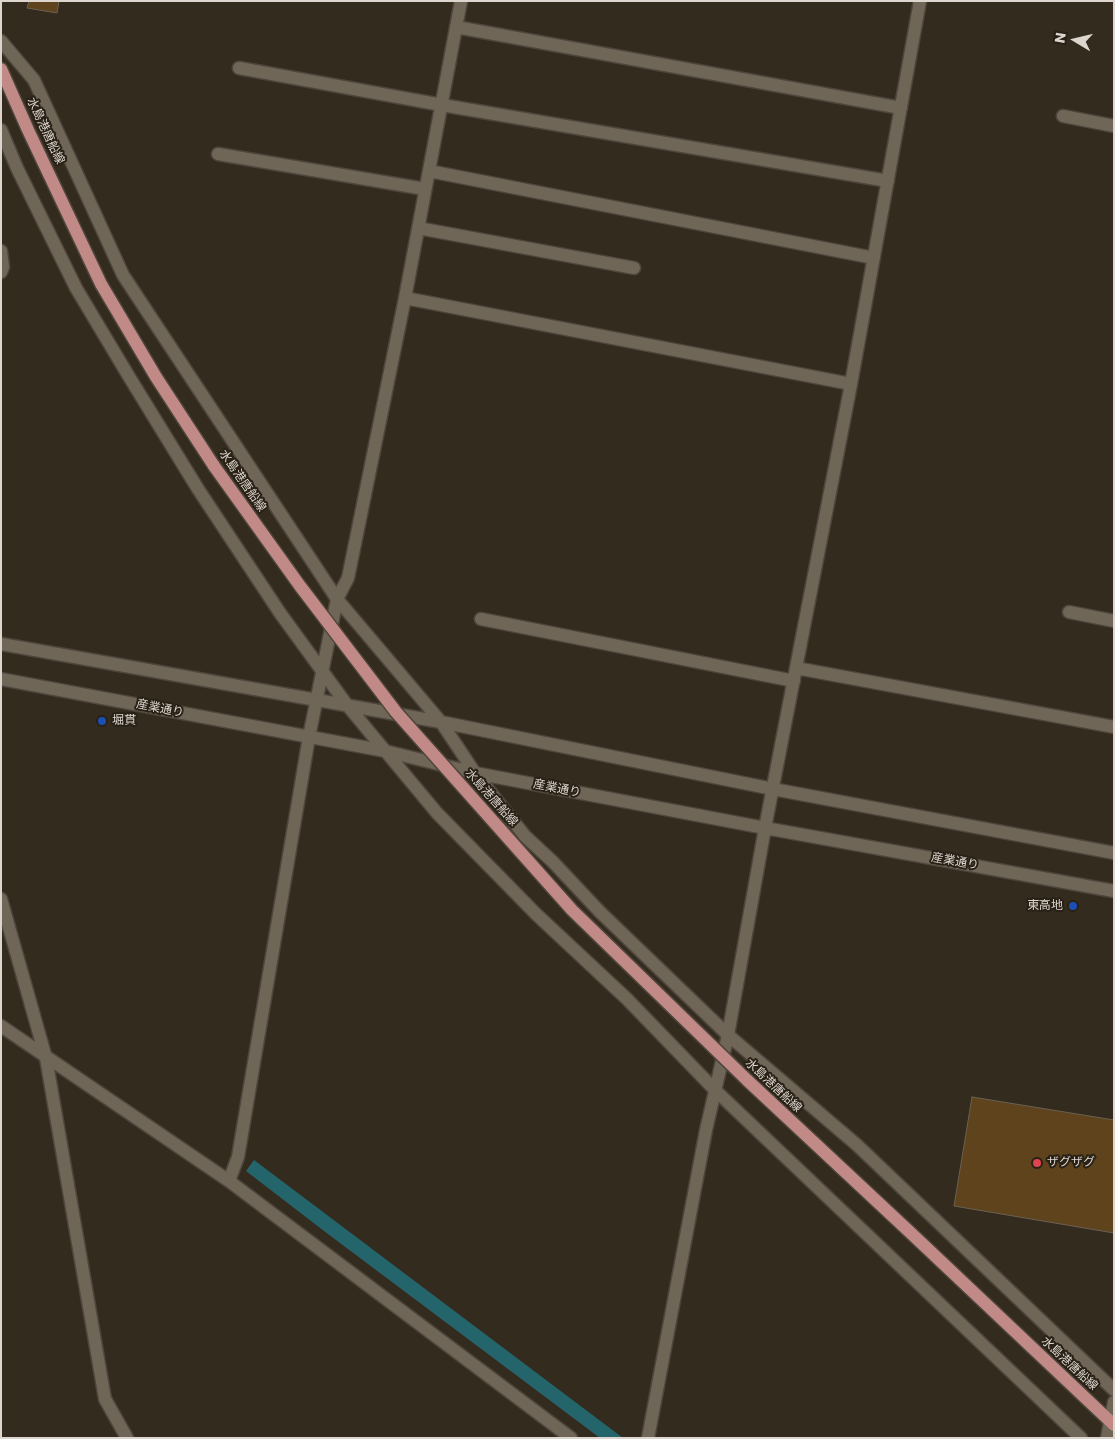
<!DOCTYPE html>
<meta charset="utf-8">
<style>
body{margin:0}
#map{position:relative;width:1115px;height:1439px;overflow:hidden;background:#342b1f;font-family:Poppins,sans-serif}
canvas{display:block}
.frame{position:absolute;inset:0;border:2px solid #dcd6cf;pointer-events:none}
.north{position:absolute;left:1050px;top:15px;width:50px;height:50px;-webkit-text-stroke:4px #2a2116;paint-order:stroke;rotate:279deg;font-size:14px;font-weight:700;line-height:20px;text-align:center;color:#dcd6cf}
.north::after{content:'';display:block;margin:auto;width:18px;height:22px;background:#dcd6cf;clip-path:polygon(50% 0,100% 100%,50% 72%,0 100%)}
</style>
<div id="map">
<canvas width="1115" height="1439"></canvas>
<div class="frame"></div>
<div class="north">N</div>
</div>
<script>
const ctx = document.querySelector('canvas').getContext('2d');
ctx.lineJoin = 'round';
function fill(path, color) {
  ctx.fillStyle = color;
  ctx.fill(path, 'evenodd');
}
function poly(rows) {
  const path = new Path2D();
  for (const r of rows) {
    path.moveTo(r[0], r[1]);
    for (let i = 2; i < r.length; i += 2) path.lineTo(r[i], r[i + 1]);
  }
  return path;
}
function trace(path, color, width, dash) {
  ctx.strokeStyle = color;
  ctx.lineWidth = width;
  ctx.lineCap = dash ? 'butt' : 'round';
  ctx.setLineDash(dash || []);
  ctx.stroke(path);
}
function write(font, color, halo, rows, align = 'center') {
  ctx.font = font + ' Poppins,"Noto Sans JP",sans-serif';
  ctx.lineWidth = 4;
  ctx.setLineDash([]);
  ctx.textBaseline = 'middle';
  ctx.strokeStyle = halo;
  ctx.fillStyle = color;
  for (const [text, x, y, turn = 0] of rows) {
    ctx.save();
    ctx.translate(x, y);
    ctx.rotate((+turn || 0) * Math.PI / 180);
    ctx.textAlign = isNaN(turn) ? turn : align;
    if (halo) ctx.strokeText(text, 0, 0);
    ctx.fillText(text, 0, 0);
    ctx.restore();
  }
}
const water = poly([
 [254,1160,623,1438,600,1438,324,1231,246,1171]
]);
const building = poly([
 [29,1,59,1,57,13,27,8,29,1],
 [972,1097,1114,1120,1114,1233,954,1206,972,1097]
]);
const minor = poly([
 [456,27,901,108],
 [1,41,34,80,123,275,337,599,441,722,475,773,525,836,553,862,600,912,728,1035,857,1145,1114,1390],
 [239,68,442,105,888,181],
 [1063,116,1114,126],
 [1,130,17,168,76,288,128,375,198,489,280,613,347,705,437,813,536,914,627,999,716,1091,1081,1438],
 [218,154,425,189],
 [429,171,874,258],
 [418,228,634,268],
 [1,251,3,267,1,272],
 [405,298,851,384],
 [1069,612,1114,621],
 [481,619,794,681],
 [1,644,441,722,773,789,1114,853],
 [796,668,1114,727],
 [1,679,385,751,475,773,765,828,1114,891],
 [1,899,46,1058,105,1399,127,1438],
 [1,1026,229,1181,571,1438],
 [229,1181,238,1157,309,737,337,599,348,578,405,298,461,1],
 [648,1438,706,1130,728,1035,765,828,851,384,920,1],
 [1107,1438,1114,1402]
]);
const major = poly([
 [1,69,28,130,101,284,156,377,214,466],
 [747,1080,914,1236,1114,1425]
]);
const majorBridge = poly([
 [214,466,300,586,396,712,572,910,747,1080]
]);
const markers = [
 [102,721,5,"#1a4fb4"],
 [1073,906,5,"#1a4fb4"],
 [1037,1163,5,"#e0444e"]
];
const streetNames = [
 ["水島港唐船線",45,131,65],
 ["水島港唐船線",242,481,55],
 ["産業通り",160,709,11],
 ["産業通り",557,789,11],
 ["水島港唐船線",491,798,48],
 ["産業通り",955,862,10],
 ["水島港唐船線",773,1086,43],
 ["水島港唐船線",1069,1364,43]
];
const poiNames = [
 ["堀貫",112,721],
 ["東高地",1063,906,"right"],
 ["ザグザグ",1047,1163]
];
fill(water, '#24656c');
fill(building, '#5e431c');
trace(building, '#6b6053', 1);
trace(minor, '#4e463c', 15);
trace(major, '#4e463c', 15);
trace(minor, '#706658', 12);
trace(major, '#c28a87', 12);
trace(majorBridge, '#4e463c', 15, []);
trace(majorBridge, '#c28a87', 12);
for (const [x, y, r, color] of markers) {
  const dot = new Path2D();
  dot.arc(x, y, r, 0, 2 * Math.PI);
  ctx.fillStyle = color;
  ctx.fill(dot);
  trace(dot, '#2a2116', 2);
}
write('12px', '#dcd6cf', '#2a2116', streetNames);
write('12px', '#dcd6cf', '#2a2116', poiNames, 'left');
</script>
